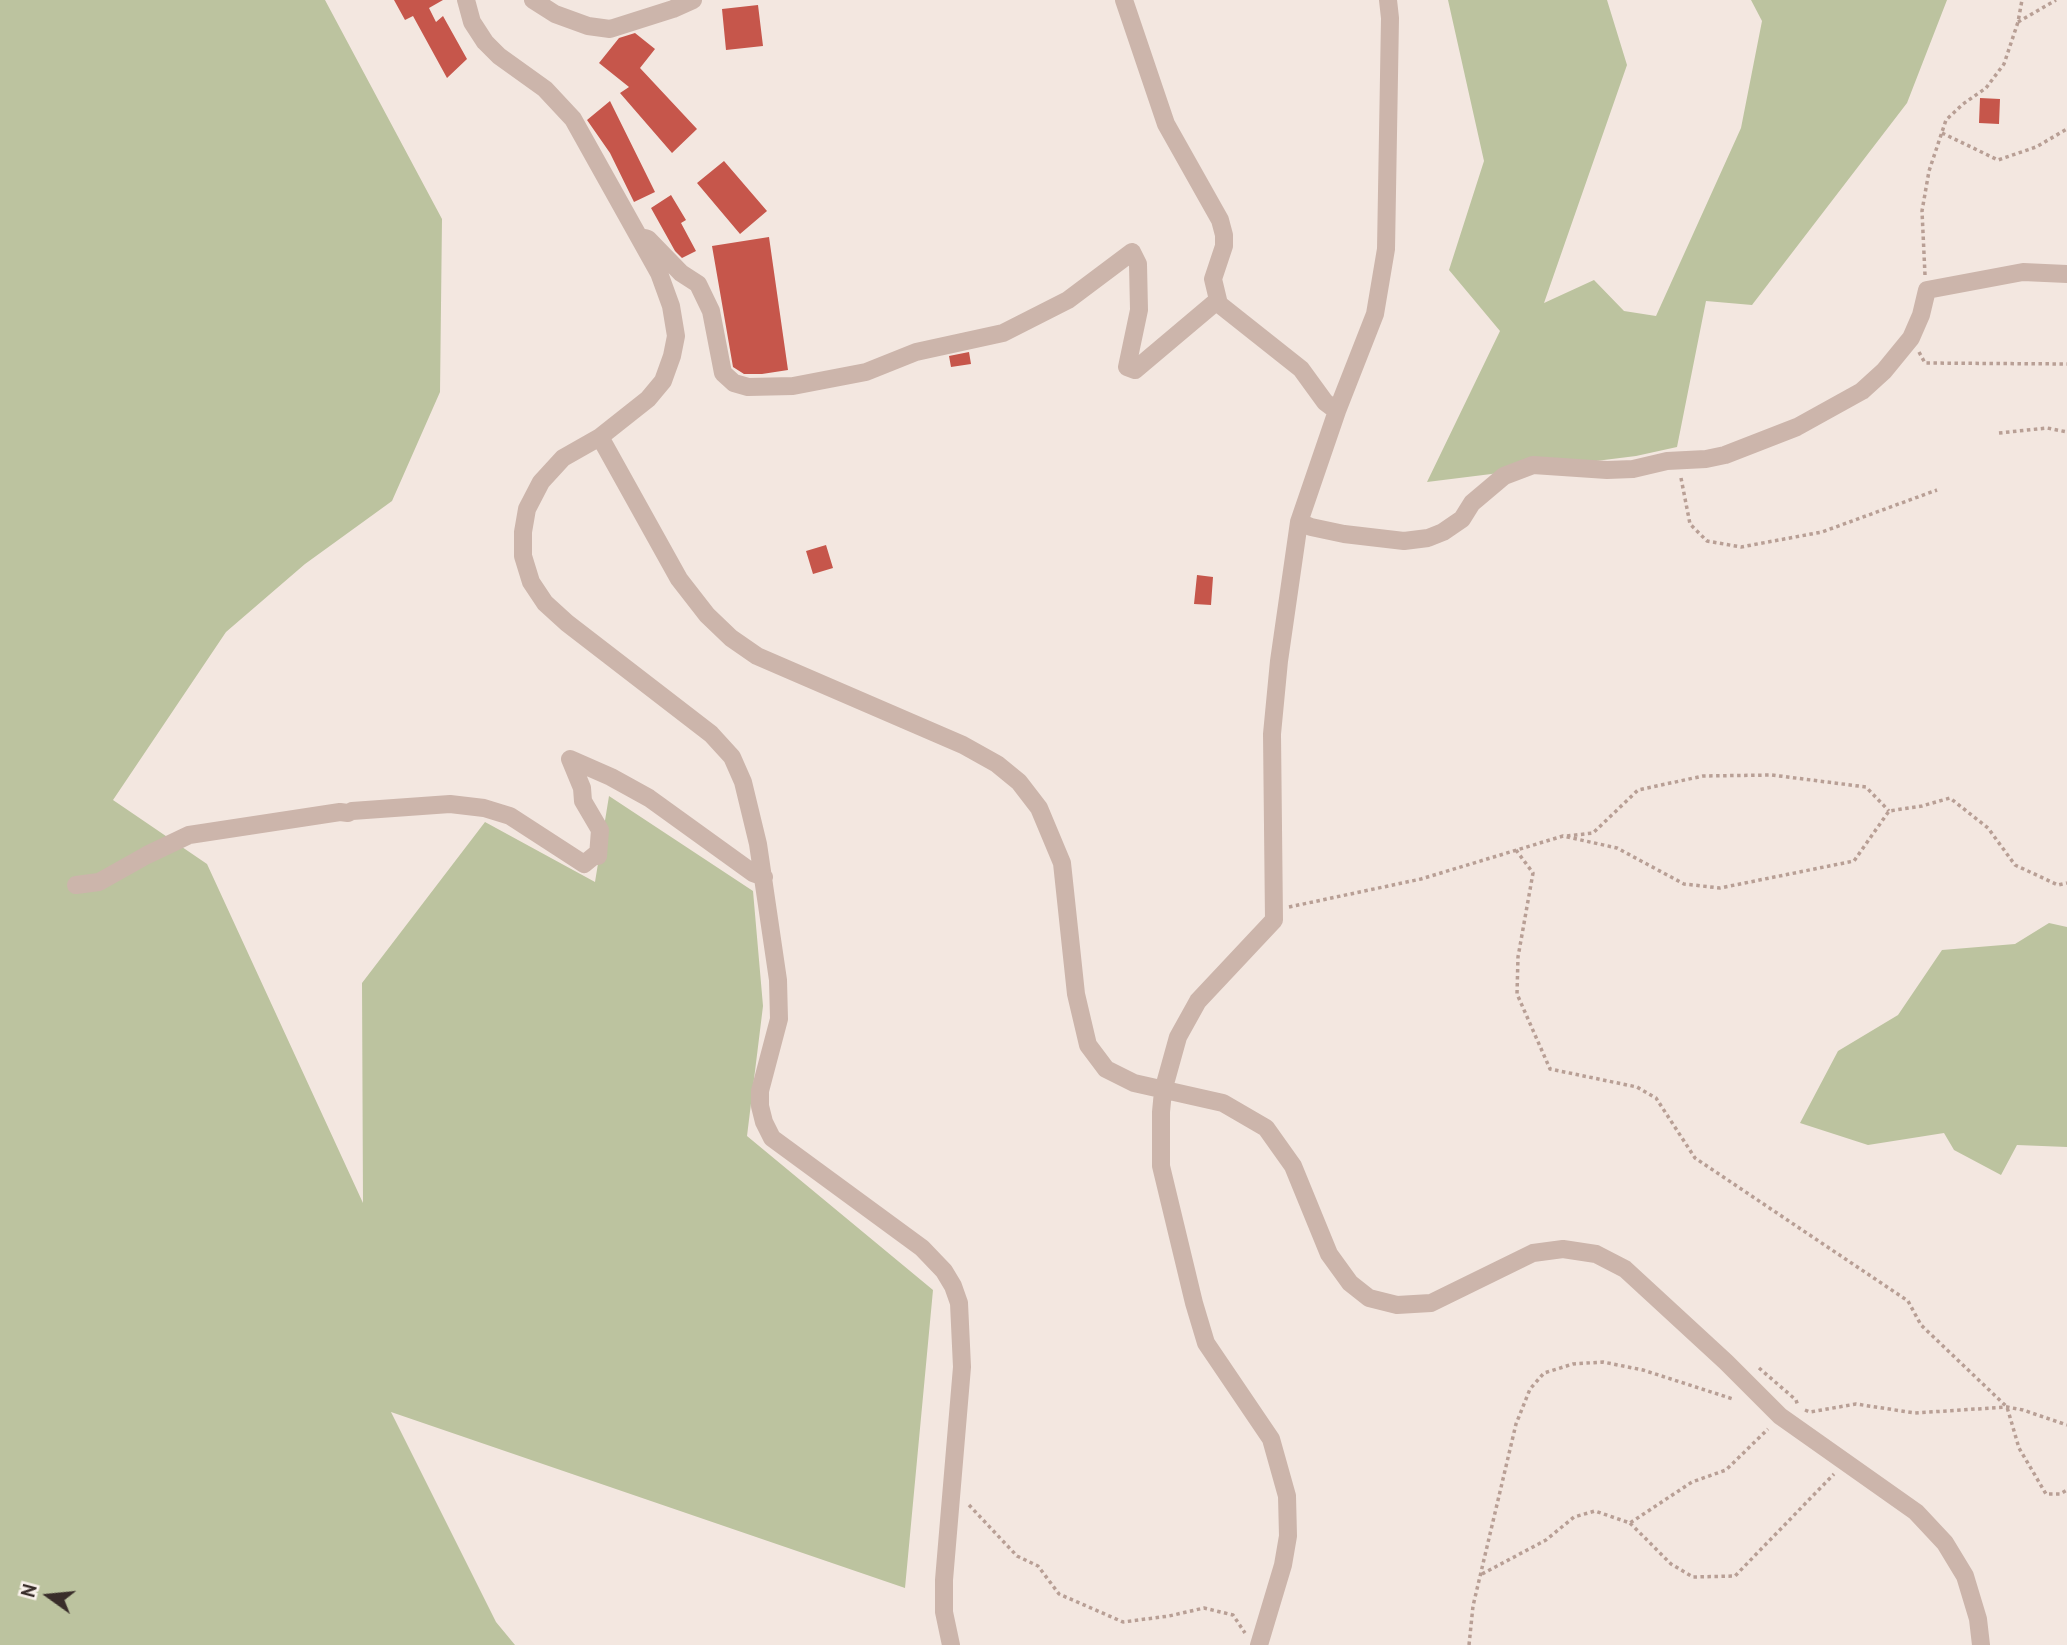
<!DOCTYPE html>
<style>
body{margin:0}
#map{position:relative;width:2067px;height:1645px;overflow:hidden;background:#f3e7e0;font-family:"PT Sans",sans-serif}
canvas{display:block}
.north{position:absolute;left:14px;top:1561px;width:70px;height:70px;-webkit-text-stroke:5px #faf2ec;paint-order:stroke;rotate:285deg;font-size:19px;font-weight:700;line-height:28px;text-align:center;color:#392d2a}
.north::after{content:'';display:block;margin:auto;width:24px;height:32px;background:#392d2a;clip-path:polygon(50% 0,100% 100%,50% 72%,0 100%)}
</style>
<div id="map">
<canvas width="2067" height="1645"></canvas>
<div class="north">N</div>
</div>
<script>
const ctx = document.querySelector('canvas').getContext('2d');
ctx.lineJoin = 'round';
function fill(path, color) {
  ctx.fillStyle = color;
  ctx.fill(path, 'evenodd');
}
function poly(rows) {
  const path = new Path2D();
  for (const r of rows) {
    path.moveTo(r[0], r[1]);
    for (let i = 2; i < r.length; i += 2) path.lineTo(r[i], r[i + 1]);
  }
  return path;
}
function trace(path, color, width, dash) {
  ctx.strokeStyle = color;
  ctx.lineWidth = width;
  ctx.lineCap = dash ? 'butt' : 'round';
  ctx.setLineDash(dash || []);
  ctx.stroke(path);
}
const green = poly([
 [0,0,325,0,442,219,440,392,392,501,305,564,226,632,113,800,207,864,363,1203,362,983,485,822,595,882,609,796,753,891,763,1006,747,1136,933,1290,905,1588,391,1412,496,1622,515,1645,0,1645],
 [1448,0,1607,0,1627,65,1544,303,1594,280,1624,311,1656,316,1741,128,1762,21,1751,0,1947,0,1907,103,1752,305,1706,301,1677,447,1636,456,1427,482,1500,331,1449,270,1484,161],
 [2049,923,2067,927,2067,1147,2017,1145,2001,1175,1954,1150,1944,1133,1868,1145,1800,1123,1838,1051,1898,1015,1942,950,2015,944]
]);
const building = poly([
 [394,0,443,0,429,8,436,22,443,16,467,59,447,78,413,16,405,20],
 [758,5,763,46,726,50,722,9],
 [635,33,655,49,640,68,697,129,672,153,620,93,629,87,599,63,619,38],
 [1980,98,2000,99,1999,124,1979,123],
 [610,101,655,192,634,202,610,153,587,120],
 [724,161,767,211,740,234,697,183],
 [671,195,686,220,681,223,696,251,682,258,675,251,651,208],
 [769,237,788,370,762,374,744,374,733,367,712,246],
 [969,352,971,364,951,367,949,356],
 [826,545,833,568,813,574,806,551],
 [1197,575,1213,577,1211,605,1194,604]
]);
const path = poly([
 [2018,22,2056,0],
 [1942,133,1998,160,2036,147,2067,129],
 [1925,275,1922,211,1929,171,1946,120,1963,104,1986,88,2004,64,2018,22,2022,0],
 [1919,352,1925,363,2067,364],
 [1999,433,2047,428,2067,432],
 [1681,478,1690,524,1707,541,1741,547,1822,532,1937,490],
 [1567,836,1593,833,1638,790,1703,776,1772,775,1866,787,1889,811],
 [1516,850,1533,873,1518,957,1517,994,1550,1069,1637,1087,1656,1098,1695,1158,1908,1301,1921,1325,2007,1407,2019,1448,2046,1494,2060,1494,2067,1490],
 [1289,907,1421,879,1563,836,1617,848,1684,884,1720,888,1854,861,1889,811,1922,806,1950,798,1988,828,2015,865,2058,885,2067,883],
 [1759,1368,1796,1400,1798,1406],
 [1805,1410,1810,1412,1856,1404,1915,1413,2007,1407,2023,1410,2067,1425],
 [969,1505,1017,1556,1038,1566,1059,1594,1123,1622,1169,1616,1204,1608,1233,1615,1245,1633],
 [1630,1523,1671,1564,1693,1577,1735,1576,1834,1474],
 [1482,1574,1546,1540,1574,1517,1595,1511,1630,1523,1692,1482,1726,1470,1768,1429],
 [1469,1645,1473,1606,1516,1424,1530,1389,1544,1373,1573,1364,1603,1362,1643,1370,1733,1399]
]);
const minor = poly([
 [466,0,472,22,485,42,499,56,545,89,573,119,659,273,671,306,676,336,672,356,663,381,648,399,600,437,563,458,541,482,527,509,523,532,523,556,531,582,545,603,567,623,711,734,732,757,743,782,758,844,778,980,779,1019,760,1091,760,1106,764,1122,772,1138,922,1248,944,1271,953,1286,959,1303,962,1367,944,1580,944,1612,951,1645],
 [533,0,555,14,588,26,610,29,673,9,693,0],
 [1124,0,1166,124,1220,220,1224,235,1224,246,1213,279,1219,304,1301,369,1325,402,1337,411],
 [645,238,648,239,681,273,698,284,711,311,723,373,734,383,748,387,793,386,866,372,916,352,1003,333,1068,300,1132,252,1138,264,1139,310,1127,367,1135,370,1218,300],
 [600,437,679,579,707,615,731,638,757,656,963,745,997,764,1019,782,1039,808,1062,863,1076,994,1088,1045,1106,1069,1134,1083,1223,1103,1266,1128,1293,1166,1329,1254,1350,1283,1369,1298,1397,1305,1431,1303,1533,1253,1563,1249,1596,1254,1625,1269,1726,1362,1780,1416,1916,1512,1945,1543,1965,1576,1978,1619,1981,1645],
 [1299,522,1311,527,1344,534,1404,541,1428,538,1443,532,1462,519,1472,503,1504,476,1533,465,1607,470,1633,469,1667,461,1706,459,1725,455,1797,427,1862,391,1884,371,1911,338,1921,315,1927,290,2023,272,2067,274],
 [76,885,99,882,147,855,189,835,340,812,348,813,352,811,450,804,484,808,510,816,584,864,595,855,598,856,600,830,583,801,582,788,570,759,611,777,649,798,753,873,764,877],
 [1259,1645,1283,1565,1288,1536,1287,1496,1271,1439,1206,1343,1194,1303,1161,1166,1161,1112,1163,1091,1178,1037,1198,1001,1274,920,1272,734,1279,661,1299,522,1337,411,1375,314,1386,249,1390,18,1388,0]
]);
fill(green, '#bcc39f');
fill(building, '#c6564b');
trace(path, '#b89f95', 3.5, [3.5, 3.5]);
trace(minor, '#ccb5ab', 18);
</script>
